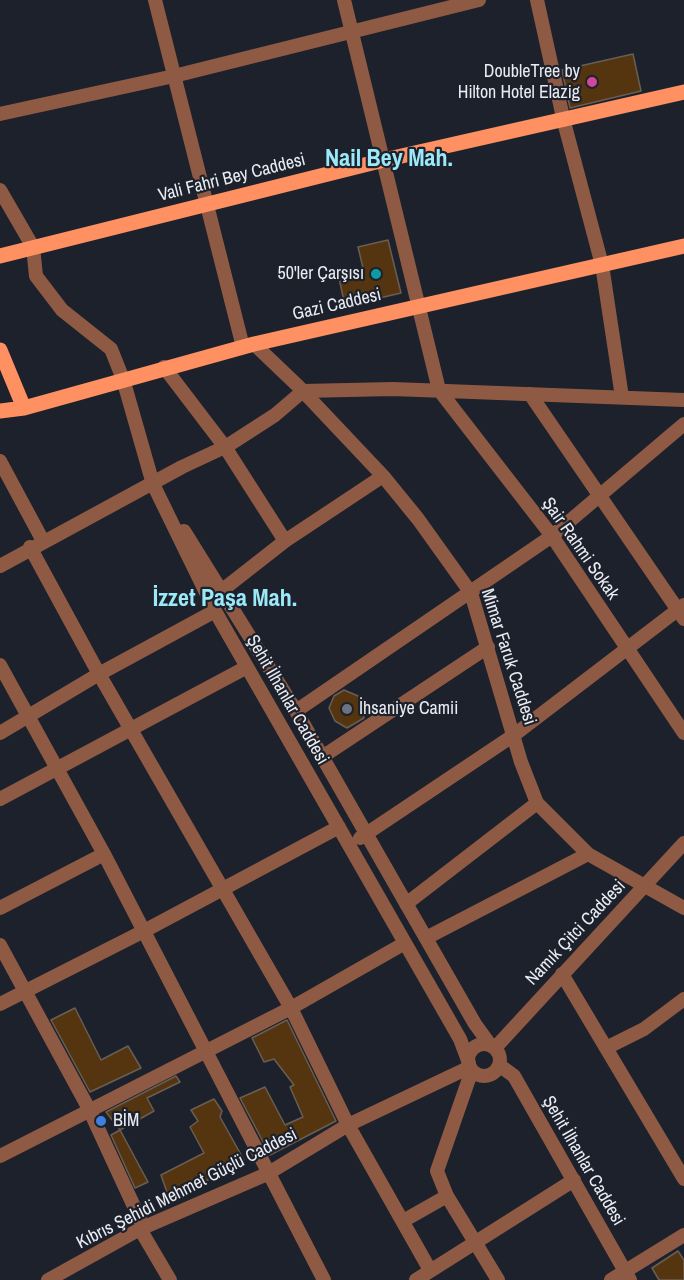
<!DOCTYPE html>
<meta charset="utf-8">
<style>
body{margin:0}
canvas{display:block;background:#1d212b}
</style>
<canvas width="684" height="1280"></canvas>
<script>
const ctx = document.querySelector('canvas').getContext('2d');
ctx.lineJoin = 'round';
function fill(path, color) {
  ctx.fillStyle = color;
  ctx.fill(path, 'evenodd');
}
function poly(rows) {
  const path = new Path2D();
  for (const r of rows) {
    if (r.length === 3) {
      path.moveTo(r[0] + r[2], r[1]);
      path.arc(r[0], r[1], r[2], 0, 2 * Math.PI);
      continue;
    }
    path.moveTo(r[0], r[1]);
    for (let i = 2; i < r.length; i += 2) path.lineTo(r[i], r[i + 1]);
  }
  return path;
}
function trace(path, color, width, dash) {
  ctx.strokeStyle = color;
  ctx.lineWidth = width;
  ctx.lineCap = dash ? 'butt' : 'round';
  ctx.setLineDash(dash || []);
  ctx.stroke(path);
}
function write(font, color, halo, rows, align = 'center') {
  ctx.font = font + ' "Archivo Narrow",sans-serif';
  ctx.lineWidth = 4.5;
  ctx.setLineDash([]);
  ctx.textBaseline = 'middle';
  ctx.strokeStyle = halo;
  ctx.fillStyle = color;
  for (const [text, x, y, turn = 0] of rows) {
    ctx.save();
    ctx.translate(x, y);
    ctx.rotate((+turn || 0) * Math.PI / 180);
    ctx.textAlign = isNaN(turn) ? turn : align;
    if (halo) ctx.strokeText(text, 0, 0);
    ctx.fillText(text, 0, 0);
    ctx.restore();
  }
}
const building = poly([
 [633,54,641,91,570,108,562,70,633,54],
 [388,240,401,293,345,306,339,278,364,272,358,247,388,240],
 [344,690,358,696,364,710,364,718,347,728,335,721,329,708,334,696,344,690],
 [75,1008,101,1060,128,1046,141,1068,90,1092,51,1020,75,1008],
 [287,1020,336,1121,270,1155,240,1098,265,1087,285,1125,303,1117,290,1087,294,1085,274,1059,264,1062,252,1038,287,1020],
 [176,1076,180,1082,147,1098,154,1111,120,1130,106,1112,176,1076],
 [214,1099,222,1111,220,1117,244,1160,170,1201,161,1175,204,1153,190,1127,198,1121,191,1110,214,1099],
 [120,1130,148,1182,135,1188,111,1135,120,1130],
 [678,1251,684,1260,684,1280,659,1280,652,1268,678,1251]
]);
const minor = poly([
 [155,0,243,347],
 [344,0,439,390,552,536,684,733],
 [537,0,564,122,602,265,622,397],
 [0,114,174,76,479,0],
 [0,190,33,247,36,276,62,310,111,349,123,379,153,484,215,611,460,1039,469,1063],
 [254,344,298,386,383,476,418,519,471,593,521,762,537,803,588,854,684,908],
 [164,367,225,447,285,541],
 [530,394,684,619],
 [0,461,43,541],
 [184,531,296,711,475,1024,491,1046],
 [30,547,99,674,291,1008,348,1125,430,1270],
 [0,566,182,467,227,446,275,415,303,391,393,389,684,400],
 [216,595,285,541,383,476],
 [0,665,104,854,324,1280],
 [296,711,552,536,684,424],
 [0,733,99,674,215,611],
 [322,757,488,647],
 [0,799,247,667],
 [360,838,514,735,684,605],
 [406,904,537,803],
 [0,908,104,854],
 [426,938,588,854],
 [0,945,89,1109,144,1228],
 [562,974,684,1179],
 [0,1004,144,931,339,827],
 [484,1060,16],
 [495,1048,684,843],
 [606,1048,644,1029,684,999],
 [499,1065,514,1076,630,1280],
 [0,1156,291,1008,405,943],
 [447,1196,498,1280],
 [403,1221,447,1196,437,1171,472,1070],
 [140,1229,170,1280],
 [48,1280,140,1229,267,1174,348,1125,470,1067],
 [416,1280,574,1180],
 [611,1280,684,1235]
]);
const major = poly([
 [0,256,384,160,684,92],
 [0,350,24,408],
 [0,411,24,408,254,344,684,246]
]);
const markers = [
 [592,82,6,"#d1479c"],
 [376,274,6,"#0f9aa8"],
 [347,709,6,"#6b7280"],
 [101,1121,6,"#3f7fe0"]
];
const poiNames = [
 ["DoubleTree by",580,72],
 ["Hilton Hotel Elazig",580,93],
 ["50'ler Çarşısı",364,274],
 ["İhsaniye Camii",359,709,"left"],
 ["BİM",113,1121,"left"]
];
const streetNames = [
 ["Vali Fahri Bey Caddesi",232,178,-14],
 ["Gazi Caddesi",337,305,-13],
 ["Şair Rahmi Sokak",580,549,55],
 ["Mimar Faruk Caddesi",508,657,72],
 ["Şehit İlhanlar Caddesi",287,700,60],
 ["Namık Çitci Caddesi",576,933,-47],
 ["Şehit İlhanlar Caddesi",583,1161,60],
 ["Kıbrıs Şehidi Mehmet Güçlü Caddesi",187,1189,-27]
];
const districtNames = [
 ["Nail Bey Mah.",389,160],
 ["İzzet Paşa Mah.",225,600]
];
fill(building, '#54350f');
trace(building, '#695e54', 1.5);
trace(minor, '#8f5a44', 14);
trace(major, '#fe9062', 15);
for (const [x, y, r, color] of markers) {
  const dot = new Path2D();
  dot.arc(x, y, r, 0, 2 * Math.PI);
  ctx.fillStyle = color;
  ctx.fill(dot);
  trace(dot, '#1d212b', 2);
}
write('18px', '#e9ecf3', '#1d212b', poiNames, 'right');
write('18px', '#e9ecf3', '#1d212b', streetNames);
write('bold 24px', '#9ae8f8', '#1d212b', districtNames);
</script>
